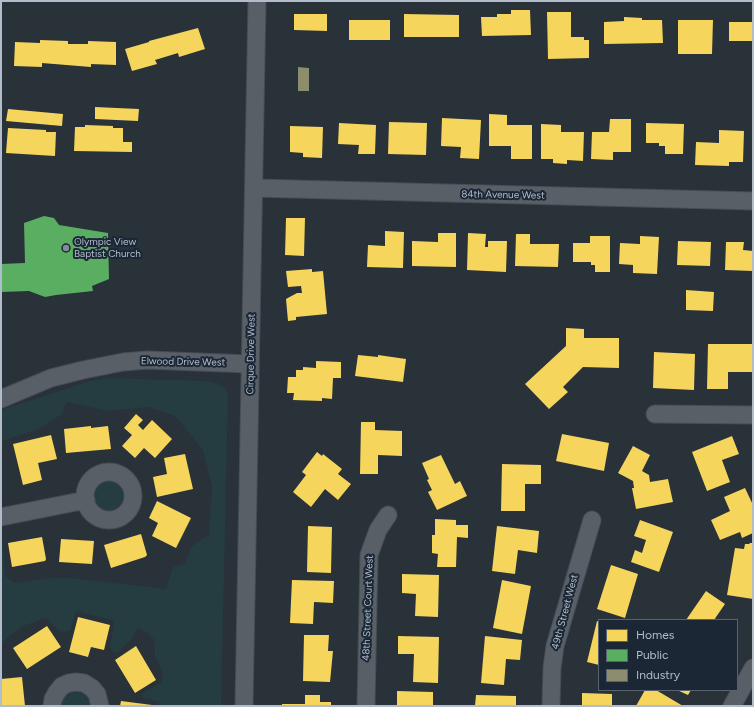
<!DOCTYPE html>
<style>
body{margin:0}
#map{position:relative;width:754px;height:707px;overflow:hidden;background:#293139;font-family:Figtree,sans-serif}
canvas{display:block}
.frame{position:absolute;inset:0;border:2px solid #b2bdcb;pointer-events:none}
.legend{position:absolute;left:598px;top:619px;width:140px;height:72px;box-sizing:border-box;background:#1b2735;border:1px solid #576371;margin:0;padding:5px 7px;list-style:none;font-size:12px;color:#b2bdcb}
.legend li{display:flex;align-items:center;gap:8px;height:20px}
.legend b{width:20px;border:1px solid #576371}
</style>
<div id="map">
<canvas width="754" height="707"></canvas>
<div class="frame"></div>
<ul class="legend">
<li><b style="height:11px;background:#f6d55c"></b>Homes</li>
<li><b style="height:11px;background:#5aae61"></b>Public</li>
<li><b style="height:11px;background:#8c8c6e"></b>Industry</li>
</ul>
</div>
<script>
const ctx = document.querySelector('canvas').getContext('2d');
ctx.lineJoin = 'round';
function fill(path, color) {
  ctx.fillStyle = color;
  ctx.fill(path, 'evenodd');
}
function poly(rows) {
  const path = new Path2D();
  for (const r of rows) {
    if (r.length === 3) {
      path.moveTo(r[0] + r[2], r[1]);
      path.arc(r[0], r[1], r[2], 0, 2 * Math.PI);
      continue;
    }
    path.moveTo(r[0], r[1]);
    for (let i = 2; i < r.length; i += 2) path.lineTo(r[i], r[i + 1]);
  }
  return path;
}
function trace(path, color, width, dash) {
  ctx.strokeStyle = color;
  ctx.lineWidth = width;
  ctx.lineCap = dash ? 'butt' : 'round';
  ctx.setLineDash(dash || []);
  ctx.stroke(path);
}
function write(font, color, halo, rows, align = 'center') {
  ctx.font = font + ' Figtree,sans-serif';
  ctx.lineWidth = 4;
  ctx.setLineDash([]);
  ctx.textBaseline = 'middle';
  ctx.strokeStyle = halo;
  ctx.fillStyle = color;
  for (const [text, x, y, turn = 0] of rows) {
    ctx.save();
    ctx.translate(x, y);
    ctx.rotate((+turn || 0) * Math.PI / 180);
    ctx.textAlign = isNaN(turn) ? turn : align;
    if (halo) ctx.strokeText(text, 0, 0);
    ctx.fillText(text, 0, 0);
    ctx.restore();
  }
}
const green = poly([
 [107,378,207,381,218,383,226,390,228,395,221,706,161,706,158,701,143,698,141,694,162,682,163,672,155,657,155,641,148,633,138,628,132,638,118,652,113,652,110,646,115,621,76,611,70,631,61,632,46,618,23,626,10,635,1,645,1,541,3,547,5,576,15,583,52,578,70,578,166,589,173,567,185,564,192,546,209,535,212,486,203,450,175,416,148,407,108,411,67,402,61,415,37,430,11,438,1,442,1,410,90,381],
 [108,496,15],
 [76,690,85,694,88,698,90,706,60,706,61,700,67,692]
]);
const homes = poly([
 [511,10,530,10,531,35,482,36,481,17,497,17,497,14,511,14],
 [547,12,571,12,571,37,584,37,584,40,589,40,589,58,548,59],
 [294,14,327,14,327,31,294,30],
 [404,14,459,15,459,37,404,37],
 [624,17,642,18,642,20,662,20,663,43,604,44,604,22,624,21],
 [349,20,390,20,390,40,349,40],
 [678,20,713,20,712,54,678,54],
 [729,22,753,22,753,41,729,41],
 [198,28,205,49,179,57,178,53,155,60,157,64,132,71,125,49,149,42,149,41],
 [40,40,68,41,68,44,88,44,88,41,116,42,116,65,91,64,91,67,42,63,42,67,14,66,15,42,40,43],
 [95,107,139,109,138,121,95,119],
 [8,109,63,114,62,126,6,121],
 [489,114,507,115,507,125,532,125,532,159,511,159,511,146,489,146],
 [442,118,481,120,479,159,460,158,461,147,441,146],
 [610,119,631,119,631,152,613,152,613,160,591,159,592,132,609,132],
 [389,122,427,123,426,155,388,154],
 [339,123,376,125,375,154,358,154,359,145,338,144],
 [646,123,684,124,683,154,665,154,665,146,659,146,659,143,646,143],
 [541,124,561,125,561,132,584,132,583,161,567,160,567,164,553,163,553,159,541,159],
 [85,125,113,126,113,128,123,128,123,142,132,142,132,152,74,151,75,127,85,127],
 [290,126,323,127,322,158,303,157,303,153,290,152],
 [8,128,46,130,46,132,56,132,55,156,6,153],
 [719,130,744,131,743,162,729,162,729,166,695,165,696,142,719,143],
 [286,218,305,218,304,256,285,255],
 [385,231,404,232,403,268,367,267,368,245,385,246],
 [438,233,456,233,456,267,412,266,412,241,438,242],
 [468,233,486,234,485,247,488,247,488,241,507,241,506,272,467,270],
 [516,234,530,234,530,244,559,244,558,267,515,266],
 [590,236,610,236,610,272,595,272,595,265,591,265,591,262,573,262,573,243,590,243],
 [640,236,659,237,657,274,633,273,633,265,619,264,620,243,640,244],
 [678,241,711,242,710,266,677,265],
 [726,242,744,242,743,250,753,251,753,271,725,270],
 [312,269,312,272,323,271,327,314,296,317,296,320,288,321,286,299,297,293,302,293,301,286,288,287,286,271],
 [686,290,714,292,713,311,686,310],
 [566,328,584,329,584,338,619,338,619,368,583,367,563,387,568,392,549,409,525,384,566,346],
 [708,344,753,344,753,372,728,372,728,389,707,389],
 [654,352,695,354,694,390,653,388],
 [358,355,378,357,378,355,406,359,403,382,355,376],
 [316,361,341,362,341,378,333,378,332,399,322,398,322,401,293,400,294,393,287,393,288,377,296,377,296,370,303,370,303,367,316,368],
 [136,414,143,420,138,425,143,430,152,420,172,439,155,458,144,448,135,458,122,446,132,435,124,428],
 [361,422,375,422,375,430,402,431,402,456,378,455,378,474,360,474],
 [91,426,91,428,108,426,111,449,66,453,64,429],
 [562,434,609,443,604,471,556,461],
 [51,435,57,459,38,463,42,480,23,485,13,444],
 [732,436,739,454,722,460,730,482,707,491,692,452],
 [633,446,650,455,642,471,649,475,650,482,668,479,673,502,636,509,632,488,634,488,633,481,618,473],
 [317,452,322,456,323,454,342,469,338,474,351,484,338,500,325,489,311,507,293,492,306,475,302,472],
 [185,454,193,489,157,497,153,477,167,474,164,458],
 [441,455,455,484,460,481,467,496,437,510,428,492,432,490,427,480,429,479,422,463],
 [502,464,541,465,541,484,525,484,525,511,501,511],
 [745,488,753,505,753,533,742,538,740,532,720,540,711,520,730,511,724,497],
 [157,501,191,518,176,548,152,536,158,523,149,518],
 [435,519,456,520,456,525,468,525,468,538,457,537,456,567,437,567,438,554,432,553,432,535,435,535],
 [640,520,673,532,659,572,631,562,635,550,642,553,646,540,634,536],
 [308,526,332,527,331,573,307,572],
 [497,526,539,531,537,553,518,550,515,574,492,571],
 [141,534,147,555,145,557,111,568,104,545],
 [42,537,46,559,45,561,12,567,8,543],
 [61,539,94,541,92,564,59,562],
 [750,543,753,543,753,599,727,595,735,548,744,549,745,544,749,544],
 [611,565,638,574,625,618,597,609],
 [402,574,439,575,438,617,415,616,416,594,402,593],
 [292,580,334,581,333,603,314,602,313,624,290,623],
 [502,580,531,586,522,634,493,628],
 [706,591,725,604,714,620,686,620],
 [78,617,110,625,104,650,91,647,88,657,69,652],
 [597,621,599,622,599,665,587,662],
 [47,626,61,647,27,669,13,648],
 [304,635,329,635,328,651,333,651,330,682,303,681],
 [398,636,439,637,438,683,413,682,414,654,398,654],
 [485,636,522,640,520,660,506,659,504,685,481,683],
 [136,646,156,680,135,693,115,660],
 [22,677,25,706,1,706,1,679],
 [645,690,656,690,683,706,636,706],
 [677,690,691,690,688,695],
 [397,691,433,692,433,706,397,706],
 [582,693,612,694,612,706,582,706],
 [305,695,320,695,320,702,331,702,331,706,282,706,282,704,305,704],
 [476,695,516,696,516,706,475,706],
 [121,701,152,705,152,706,120,706]
]);
const public = poly([
 [44,216,54,218,59,225,108,233,109,279,92,286,93,291,56,295,45,297,29,291,1,292,1,264,25,263,24,223]
]);
const industry = poly([
 [298,67,309,68,309,91,298,91]
]);
const minor = poly([
 [254,188,753,201],
 [1,399,51,378,83,370,123,362,147,360,250,364],
 [655,414,753,415],
 [109,496,24],
 [1,517,86,500],
 [52,706,53,699,57,692,62,686,69,683,76,682,84,683,92,688,97,694,100,706],
 [244,706,257,1],
 [366,706,369,555,378,530,388,515],
 [551,706,552,668,555,646,592,520],
 [732,706,753,668]
]);
const markers = [
 [66,248,4,"#828c98"]
];
const streetNames = [
 ["84th Avenue West",503,195,1],
 ["Cirque Drive West",251,354,-89],
 ["Elwood Drive West",183,362,1],
 ["48th Street Court West",368,608,-88],
 ["49th Street West",565,612,-75]
];
const poiNames = [
 ["Olympic View",74,242],
 ["Baptist Church",74,254]
];
fill(green, '#253d40');
fill(homes, '#f6d55c');
fill(public, '#5aae61');
fill(industry, '#8c8c6e');
trace(minor, '#474d54', 19);
trace(minor, '#595f67', 17);
for (const [x, y, r, color] of markers) {
  const dot = new Path2D();
  dot.arc(x, y, r, 0, 2 * Math.PI);
  ctx.fillStyle = color;
  ctx.fill(dot);
  trace(dot, '#1b2735', 1.5);
}
write('10px', '#b2bdcb', '#1b2735', streetNames);
write('10px', '#b2bdcb', '#1b2735', poiNames, 'left');
</script>
